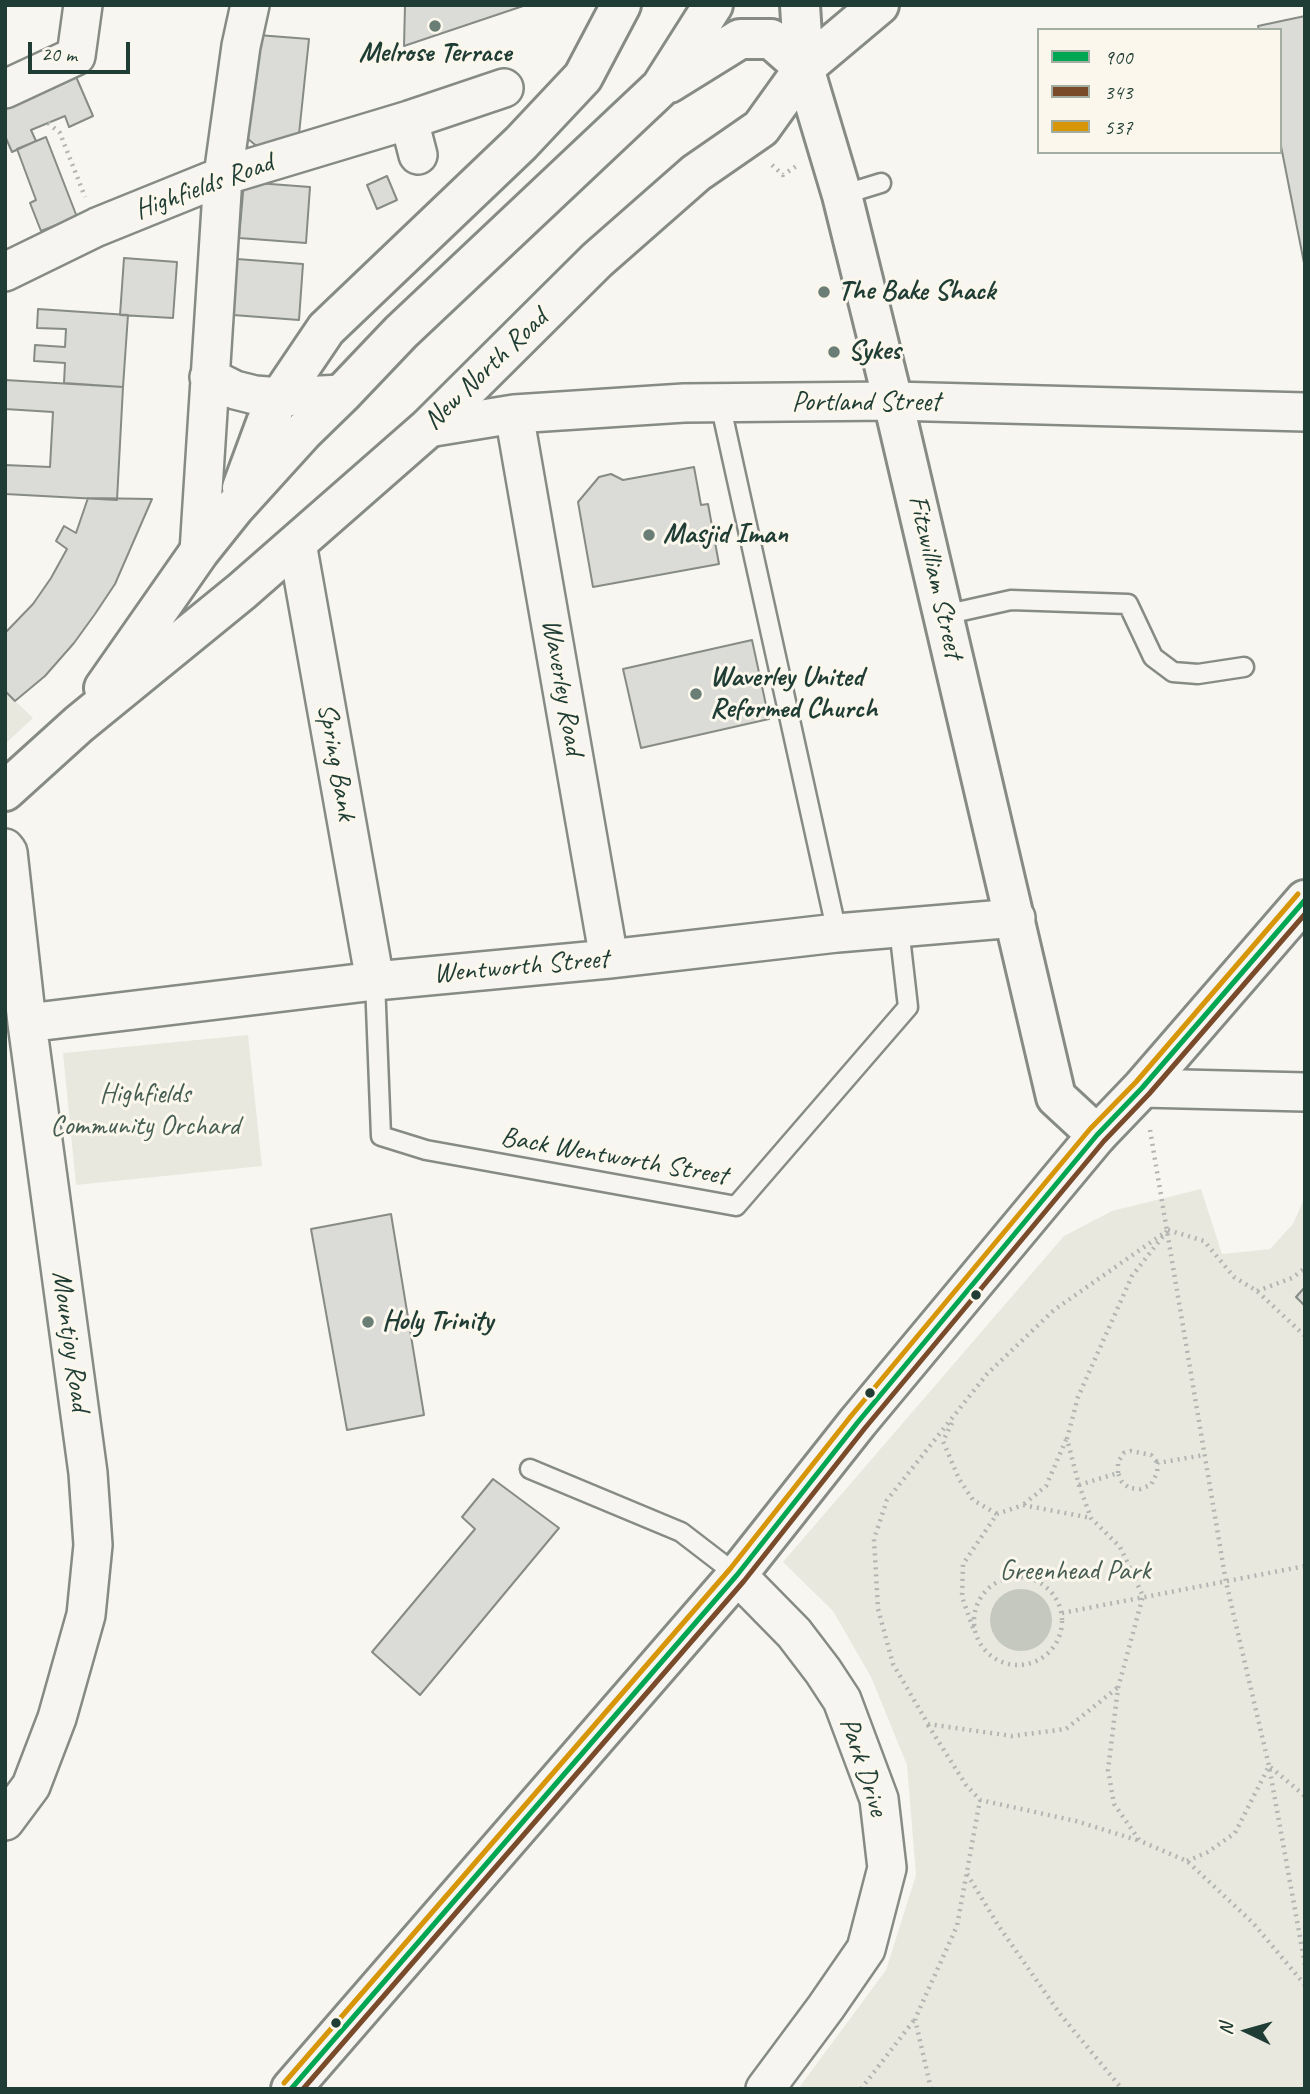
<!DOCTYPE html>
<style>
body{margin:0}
#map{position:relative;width:1310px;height:2094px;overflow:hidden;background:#f8f6f0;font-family:Caveat,sans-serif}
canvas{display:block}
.frame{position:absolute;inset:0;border:7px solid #1f3d34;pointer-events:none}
.legend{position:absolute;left:1037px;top:28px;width:245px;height:126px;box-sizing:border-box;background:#fbf7ec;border:2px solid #a3ada2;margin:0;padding:9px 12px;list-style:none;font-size:21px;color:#1f3d34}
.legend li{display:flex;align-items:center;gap:14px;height:35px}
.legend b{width:35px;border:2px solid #a3ada2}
.north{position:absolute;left:1212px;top:1996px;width:70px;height:70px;-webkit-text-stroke:5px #fbf7ec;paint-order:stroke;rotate:275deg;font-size:19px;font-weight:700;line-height:28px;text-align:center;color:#1f3d34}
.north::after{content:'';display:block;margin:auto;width:24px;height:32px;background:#1f3d34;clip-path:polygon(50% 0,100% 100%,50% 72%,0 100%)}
.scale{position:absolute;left:28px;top:42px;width:102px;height:32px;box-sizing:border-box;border:4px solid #1f3d34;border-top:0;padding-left:9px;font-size:21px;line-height:24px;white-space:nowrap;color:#1f3d34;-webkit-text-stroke:5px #fbf7ec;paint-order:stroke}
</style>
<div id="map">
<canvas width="1310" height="2094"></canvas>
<div class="frame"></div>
<ul class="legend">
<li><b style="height:9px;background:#00a651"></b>900</li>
<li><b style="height:9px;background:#7a4b2a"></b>343</li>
<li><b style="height:9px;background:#d79608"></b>537</li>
</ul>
<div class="north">N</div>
<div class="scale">20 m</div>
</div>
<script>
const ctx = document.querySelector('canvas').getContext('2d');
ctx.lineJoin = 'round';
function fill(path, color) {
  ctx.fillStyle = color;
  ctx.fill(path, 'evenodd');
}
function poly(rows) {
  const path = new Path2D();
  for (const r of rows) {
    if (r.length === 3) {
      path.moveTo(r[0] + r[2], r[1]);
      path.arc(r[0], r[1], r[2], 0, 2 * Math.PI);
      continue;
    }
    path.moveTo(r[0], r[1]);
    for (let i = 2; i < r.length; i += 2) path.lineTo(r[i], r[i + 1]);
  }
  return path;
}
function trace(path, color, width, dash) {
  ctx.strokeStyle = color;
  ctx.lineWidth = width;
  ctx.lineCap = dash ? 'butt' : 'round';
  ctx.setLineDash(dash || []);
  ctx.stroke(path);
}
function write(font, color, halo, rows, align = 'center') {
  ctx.font = font + ' Caveat,sans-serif';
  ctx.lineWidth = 6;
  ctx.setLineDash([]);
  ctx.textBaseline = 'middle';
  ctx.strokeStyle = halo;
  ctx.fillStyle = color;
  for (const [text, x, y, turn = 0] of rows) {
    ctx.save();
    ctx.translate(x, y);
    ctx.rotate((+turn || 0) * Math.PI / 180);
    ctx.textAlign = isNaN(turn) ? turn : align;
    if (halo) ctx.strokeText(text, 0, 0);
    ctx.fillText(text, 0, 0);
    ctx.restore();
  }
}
const built = poly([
 [5,691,33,718,5,744],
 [248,1035,262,1166,76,1185,63,1053],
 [1201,1189,1222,1254,1270,1249,1293,1224,1305,1197,1305,2089,798,2089,886,1970,916,1875,907,1765,871,1677,833,1611,783,1562,1064,1236,1112,1211]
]);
const water = poly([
 [1021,1620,31]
]);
const building = poly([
 [405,5,526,5,404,46,405,5],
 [1305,16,1305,268,1280,141,1280,30,1259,30,1258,26,1305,16],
 [258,35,309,39,299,134,259,148,248,139,258,35],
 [74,72,93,116,69,127,65,116,31,130,36,141,12,152,5,136,5,102,74,72],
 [46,137,77,217,41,231,30,203,36,200,17,149,46,137],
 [387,176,397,200,377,209,367,185,387,176],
 [244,182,310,187,306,243,239,238,244,182],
 [124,258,177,262,173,318,120,315,124,258],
 [237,259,303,264,299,320,233,315,237,259],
 [38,309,128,315,123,387,64,383,65,363,34,361,35,345,65,347,66,329,37,328,38,309],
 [5,380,123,387,117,500,5,494,5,465,50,467,53,412,5,409,5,380],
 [694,467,701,505,708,504,719,564,593,587,578,502,599,477,611,474,623,480,694,467],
 [88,498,152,499,115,584,95,614,74,643,45,676,15,701,5,691,5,633,33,604,51,578,67,549,56,541,64,526,76,533,88,498],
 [752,640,769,719,641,748,623,669,752,640],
 [391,1214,424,1415,347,1430,311,1229,391,1214],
 [1305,1287,1305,1306,1296,1297,1305,1287],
 [493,1479,559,1528,420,1695,372,1652,475,1529,462,1517,493,1479]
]);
const path = poly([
 [48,123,60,133,85,197],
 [772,165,783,175,798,165],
 [1150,1130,1226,1582,1269,1766,1305,1965],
 [1168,1230,1204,1241,1234,1277,1257,1291,1305,1336],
 [1167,1231,1132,1276,1078,1397,1067,1439,1079,1485,1091,1518,1120,1547,1143,1596,1118,1688,1108,1770,1114,1804,1140,1841,1187,1861,1253,1923,1305,1985],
 [1257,1291,1292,1278,1305,1268],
 [952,1423,943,1441,959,1479,973,1500,997,1514],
 [1118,1473,1118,1462,1124,1453,1131,1451,1151,1455,1158,1463],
 [1079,1485,1118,1473,1122,1482,1129,1488,1140,1489,1151,1485,1157,1473,1158,1463,1204,1455],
 [1024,1504,1046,1486,1066,1440],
 [1018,1621,44],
 [1062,1613,1305,1566],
 [973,1628,962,1597,963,1564,997,1514,1023,1505,1091,1518],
 [1117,1688,1066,1729,1012,1736,928,1724,893,1664,878,1609,874,1539,887,1500,987,1374,1054,1310,1164,1233],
 [928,1725,966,1785,980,1800,1076,1821,1140,1841],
 [1187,1861,1208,1852,1235,1833,1269,1766,1305,1796],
 [967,1874,998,1925,1060,2014,1122,2089],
 [861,2089,915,2019],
 [931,2089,915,2019,957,1926,980,1800]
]);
const service = poly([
 [842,195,881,183],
 [720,403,837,933],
 [944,615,1011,600,1128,604,1153,657,1173,672,1198,674,1244,667],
 [375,981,381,1136,426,1150,736,1206,908,1007,899,928],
 [530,1469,681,1532,737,1575]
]);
const minor = poly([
 [5,89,76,56,83,5],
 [409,120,418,155],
 [5,272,97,227,223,176,409,120,504,88],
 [209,377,235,390,255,395,280,397,342,394],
 [514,414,609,959],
 [428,428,514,414,684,403,893,401,1305,412],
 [297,543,375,981],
 [199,552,223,176,241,46,250,5],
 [5,848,8,852,27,1023,88,1473,93,1545,86,1615,57,1718,31,1786,5,1821],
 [27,1023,375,981,609,959,837,933,1016,918],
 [1142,1088,1305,1092],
 [737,1575,794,1633,823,1671,842,1700,879,1799,887,1868,866,1949,826,2007,765,2089]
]);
const tertiary = poly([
 [804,68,842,195,893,401,1056,1097,1097,1135]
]);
const trunk = poly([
 [800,5,804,68],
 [669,83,740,39,771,39,804,68],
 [242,488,266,423,280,397,326,329,521,143,583,77,621,5],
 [104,688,199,552,235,507,303,432,342,394,401,332,661,87,713,5],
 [5,791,79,724,242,591,428,428,597,260,696,173,761,128,804,68,879,5],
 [291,2089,737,1575,858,1422,1097,1135,1142,1088,1305,900]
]);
const bus1 = poly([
 [291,2089,737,1575,858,1422,1097,1135,1142,1088,1305,900]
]);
const bus2 = poly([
 [303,2089,744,1581,865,1428,1104,1141,1149,1094,1305,914]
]);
const bus3 = poly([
 [284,2083,730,1569,851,1416,1090,1129,1136,1082,1298,894]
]);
const markers = [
 [435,26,7,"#6b7e76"],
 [824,292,7,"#6b7e76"],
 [834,352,7,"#6b7e76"],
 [649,535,7,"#6b7e76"],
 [696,694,7,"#6b7e76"],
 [976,1295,6,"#1f3d34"],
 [368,1322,7,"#6b7e76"],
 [870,1393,6,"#1f3d34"],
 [336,2023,6,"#1f3d34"]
];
const poiNames = [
 ["Melrose Terrace",435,54,"center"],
 ["The Bake Shack",838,292],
 ["Sykes",848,352],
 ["Masjid Iman",663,535],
 ["Waverley United",710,678],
 ["Reformed Church",710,710],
 ["Holy Trinity",382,1322]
];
const streetNames = [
 ["Highfields Road",204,187,-20],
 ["New North Road",486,370,-44],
 ["Portland Street",866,403],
 ["Fitzwilliam Street",935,577,77],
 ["Waverley Road",562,687,80],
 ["Spring Bank",336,762,80],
 ["Wentworth Street",521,967,-5],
 ["Back Wentworth Street",614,1157,10],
 ["Mountjoy Road",70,1341,82],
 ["Park Drive",863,1767,72]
];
const parkNames = [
 ["Highfields",145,1095],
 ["Community Orchard",145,1127],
 ["Greenhead Park",1075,1572]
];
fill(built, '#e8e8df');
fill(water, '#c4c8bf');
fill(building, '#dbdbd7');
trace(building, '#868b86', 2);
trace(service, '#868b86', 23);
trace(minor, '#868b86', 42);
trace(tertiary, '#868b86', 44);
trace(trunk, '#868b86', 44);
trace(path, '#b2b5b1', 4.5, [2, 5]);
trace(service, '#f6f5f1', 18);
trace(minor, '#f6f5f1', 37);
trace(tertiary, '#f6f5f1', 38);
trace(trunk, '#f6f5f1', 38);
trace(bus1, '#00a651', 5);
trace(bus2, '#7a4b2a', 5);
trace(bus3, '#d79608', 5);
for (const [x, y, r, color] of markers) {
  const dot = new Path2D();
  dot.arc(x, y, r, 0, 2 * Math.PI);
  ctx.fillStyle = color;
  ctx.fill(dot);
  trace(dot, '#fbf7ec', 2.5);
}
write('bold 28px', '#1f3d34', '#fbf7ec', poiNames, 'left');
write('28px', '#1f3d34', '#fbf7ec', streetNames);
write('28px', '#455d53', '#fbf7ec', parkNames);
</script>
